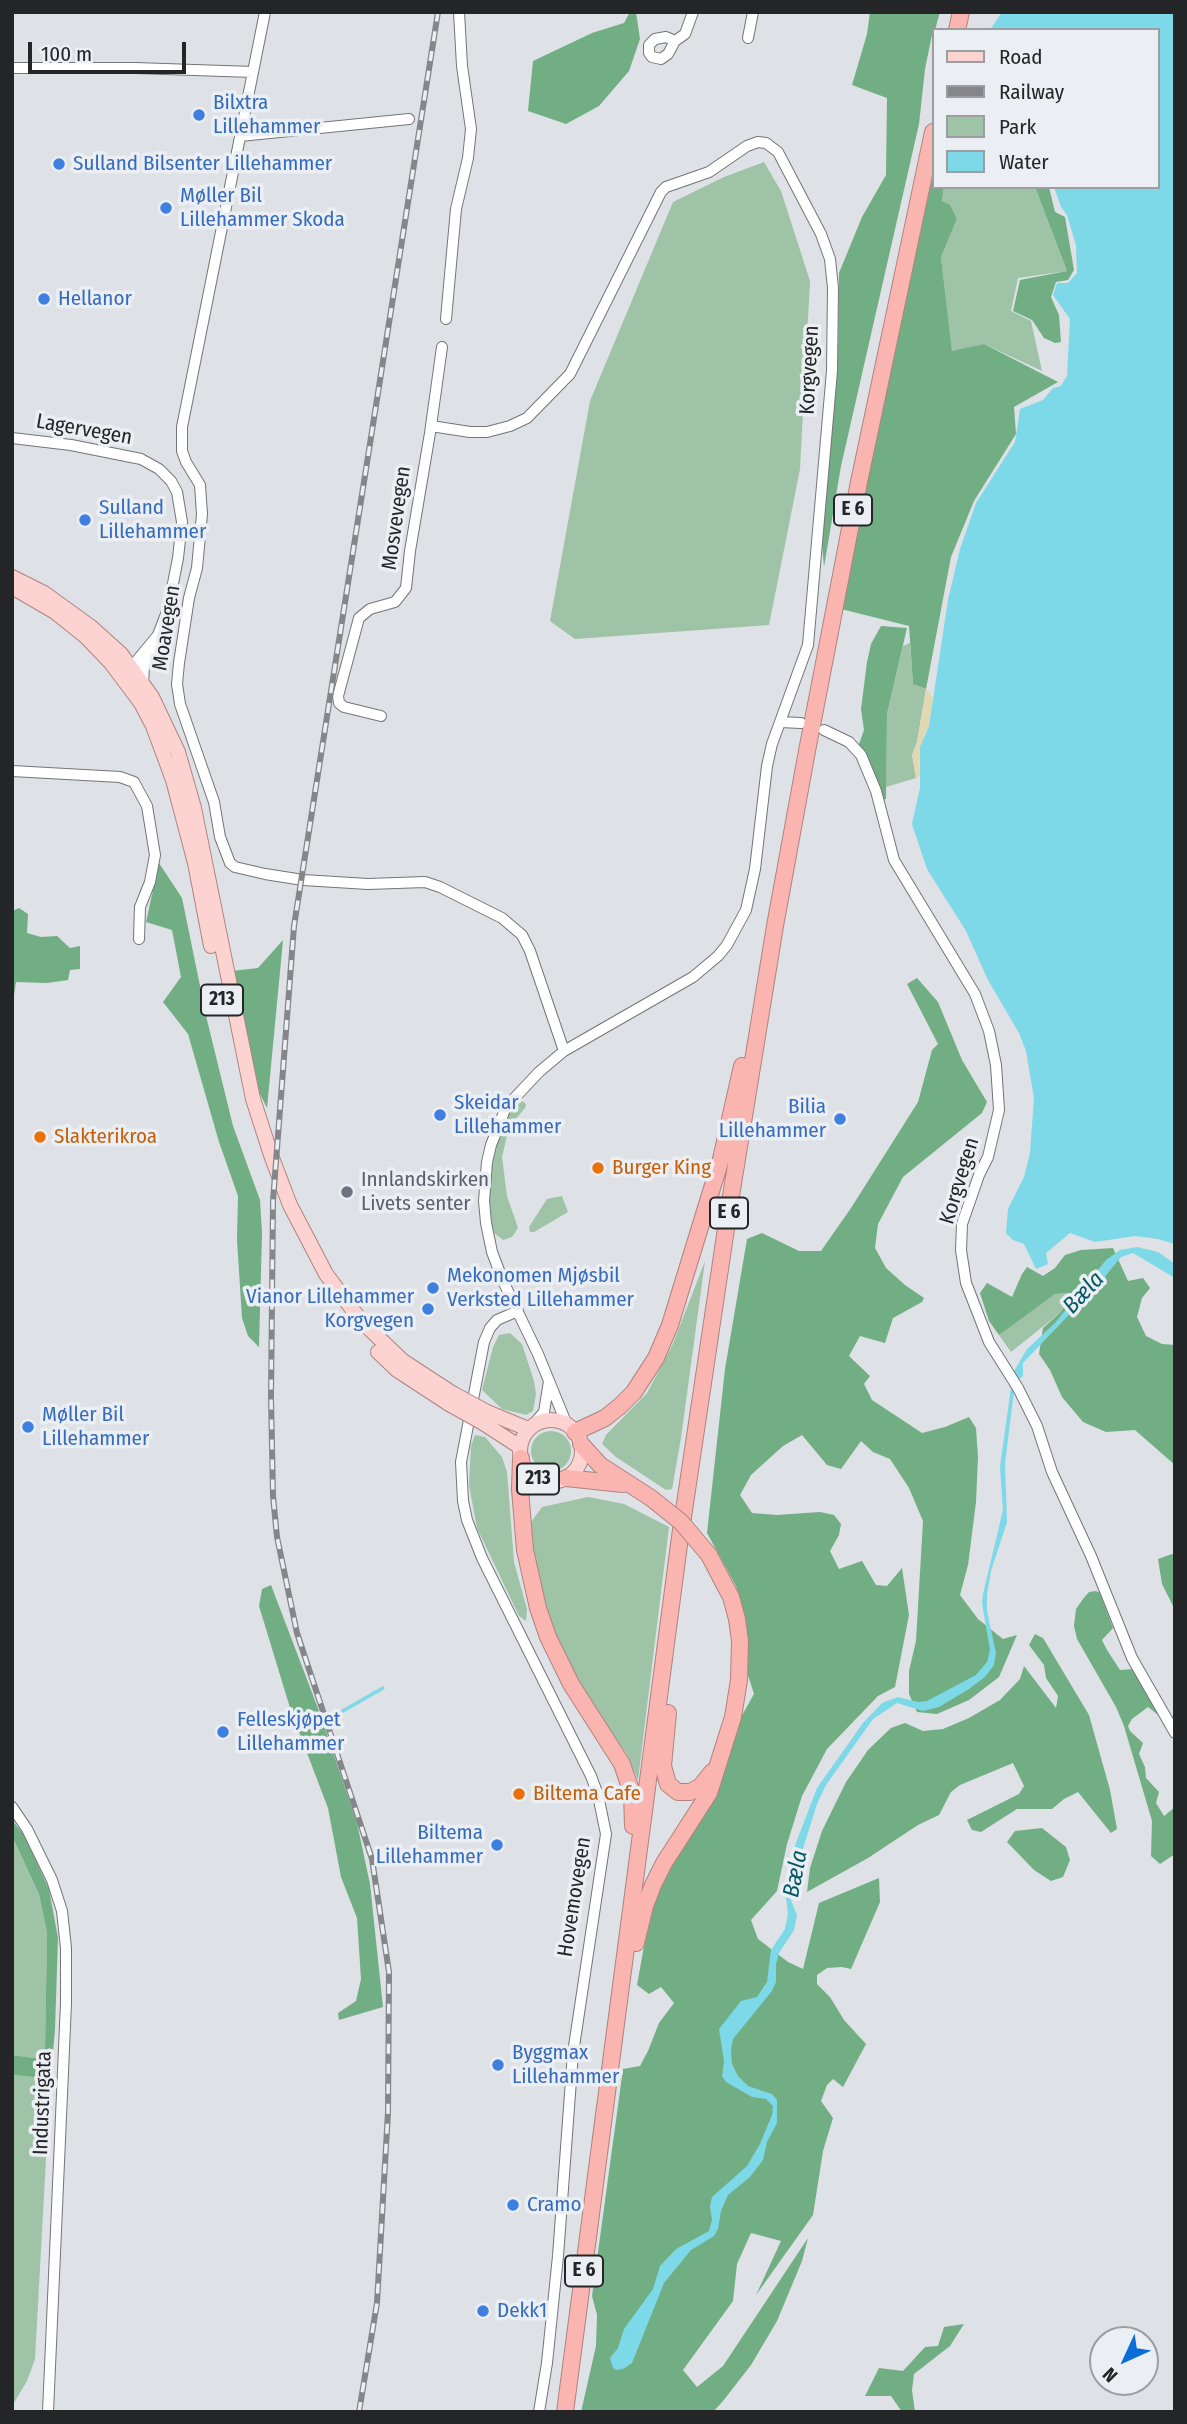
<!DOCTYPE html>
<meta charset="utf-8">
<style>
body{margin:0}
#map{position:relative;width:1187px;height:2424px;overflow:hidden;background:#dee1e5;font-family:"Fira Sans Condensed",sans-serif}
canvas{display:block}
.frame{position:absolute;inset:0;border:14px solid #242526;pointer-events:none}
.legend{position:absolute;left:932px;top:28px;width:228px;height:161px;box-sizing:border-box;background:#ebeef2;border:2px solid #9b9ea0;margin:0;padding:9px 12px;list-style:none;font-size:21px;color:#242526}
.legend li{display:flex;align-items:center;gap:14px;height:35px}
.legend b{width:35px;border:2px solid #9b9ea0}
.north{position:absolute;left:1089px;top:2326px;width:70px;height:70px;box-sizing:border-box;background:#ebeef2;border:2px solid #9b9ea0;border-radius:50%;rotate:225deg;font-size:19px;font-weight:700;line-height:28px;text-align:center;color:#242526}
.north::after{content:'';display:block;margin:auto;width:24px;height:32px;background:#0b6dd6;clip-path:polygon(50% 0,100% 100%,50% 72%,0 100%)}
.scale{position:absolute;left:28px;top:42px;width:158px;height:32px;box-sizing:border-box;border:4px solid #242526;border-top:0;padding-left:9px;font-size:21px;line-height:24px;white-space:nowrap;color:#242526;-webkit-text-stroke:5px #ebeef2;paint-order:stroke}
</style>
<div id="map">
<canvas width="1187" height="2424"></canvas>
<div class="frame"></div>
<ul class="legend">
<li><b style="height:9px;background:#fcd3d0"></b>Road</li>
<li><b style="height:9px;background:#848689"></b>Railway</li>
<li><b style="height:19px;background:#9ec3a7"></b>Park</li>
<li><b style="height:19px;background:#7dd8e7"></b>Water</li>
</ul>
<div class="north">N</div>
<div class="scale">100 m</div>
</div>
<script>
const ctx = document.querySelector('canvas').getContext('2d');
ctx.lineJoin = 'round';
function fill(path, color) {
  ctx.fillStyle = color;
  ctx.fill(path, 'evenodd');
}
function poly(rows) {
  const path = new Path2D();
  for (const r of rows) {
    if (r.length === 3) {
      path.moveTo(r[0] + r[2], r[1]);
      path.arc(r[0], r[1], r[2], 0, 2 * Math.PI);
      continue;
    }
    path.moveTo(r[0], r[1]);
    for (let i = 2; i < r.length; i += 2) path.lineTo(r[i], r[i + 1]);
  }
  return path;
}
function trace(path, color, width, dash) {
  ctx.strokeStyle = color;
  ctx.lineWidth = width;
  ctx.lineCap = dash ? 'butt' : 'round';
  ctx.setLineDash(dash || []);
  ctx.stroke(path);
}
function write(font, color, halo, rows, align = 'center') {
  ctx.font = font + ' "Fira Sans Condensed",sans-serif';
  ctx.lineWidth = 7;
  ctx.setLineDash([]);
  ctx.textBaseline = 'middle';
  ctx.strokeStyle = halo;
  ctx.fillStyle = color;
  for (const [text, x, y, turn = 0] of rows) {
    ctx.save();
    ctx.translate(x, y);
    ctx.rotate((+turn || 0) * Math.PI / 180);
    ctx.textAlign = isNaN(turn) ? turn : align;
    if (halo) ctx.strokeText(text, 0, 0);
    ctx.fillText(text, 0, 0);
    ctx.restore();
  }
}
const green = poly([
 [764,162,781,191,810,281,800,469,769,625,575,639,550,621,590,401,673,202,724,177],
 [944,187,1035,187,1067,271,1018,278,1011,311,1031,321,1042,371,984,344,952,352,941,257,957,219,942,201],
 [910,643,913,684,926,689,917,742,912,755,916,778,886,787,887,714,903,646],
 [522,1101,526,1104,525,1108,509,1127,502,1157,507,1196,518,1228,512,1237,503,1240,494,1233,492,1224,489,1196,491,1164,495,1147,509,1112,516,1102],
 [562,1196,568,1212,534,1232,530,1232,529,1227,547,1199],
 [705,1261,681,1438,672,1489,666,1490,616,1457,602,1444,606,1435,647,1393,672,1346],
 [1067,1293,1071,1296,1060,1313,1011,1352,999,1335,1003,1331,1055,1294],
 [510,1333,522,1344,534,1381,536,1394,533,1411,526,1415,502,1409,482,1390,493,1347,499,1335],
 [551,1451,20],
 [475,1435,485,1437,502,1457,507,1472,514,1562,527,1609,526,1621,519,1616,477,1528,469,1485,471,1446],
 [588,1497,624,1504,669,1527,638,1780,628,1756,574,1678,556,1637,542,1595,532,1549,529,1525,542,1507],
 [12,1836,39,1894,47,1933,45,2051,34,2058,12,2055],
 [12,2075,44,2078,50,2086,35,2359,27,2381,12,2406]
]);
const forest = poly([
 [630,12,636,12,640,39,629,71,599,106,566,124,528,111,533,61,592,33,624,23],
 [870,12,940,12,935,30,933,30,925,69,919,124,841,466,824,567,821,532,838,356,839,273,862,217,886,175,887,98,852,85,867,34],
 [933,175,933,187,944,187,942,201,950,205,957,219,941,257,952,351,984,344,1058,382,1014,407,1016,434,974,501,951,557,926,689,913,684,909,626,841,609,892,359],
 [1035,187,1049,187,1055,212,1065,217,1074,270,1068,280,1056,282,1051,297,1059,315,1061,342,1055,343,1044,338,1032,320,1013,311,1020,280,1067,271],
 [881,626,907,628,887,714,886,799,875,802,855,755,864,730,861,709,867,662,871,644],
 [159,863,182,898,207,1020,233,1126,260,1200,262,1233,259,1347,248,1336,242,1318,237,1240,238,1196,219,1142,188,1034,163,1002,181,977,172,930,146,922],
 [19,908,28,914,27,933,41,937,57,936,70,948,80,946,80,969,70,970,68,980,47,983,16,982,12,1009,12,911],
 [283,940,267,1108,257,1088,232,971,258,968],
 [917,978,938,1002,962,1060,987,1102,982,1113,903,1177,878,1224,875,1248,886,1268,905,1285,924,1298,922,1302,893,1318,885,1343,860,1336,849,1356,870,1376,864,1384,872,1400,922,1433,945,1427,969,1417,976,1428,978,1457,976,1502,968,1565,960,1595,978,1619,1003,1639,1017,1635,999,1677,969,1700,937,1714,917,1712,909,1694,909,1671,916,1641,923,1521,909,1488,890,1459,873,1452,861,1441,841,1469,827,1465,802,1435,783,1446,751,1475,740,1495,752,1513,777,1515,820,1512,834,1515,841,1524,839,1535,830,1551,839,1569,862,1561,876,1585,887,1586,902,1568,909,1615,895,1687,878,1696,827,1749,802,1796,787,1844,777,1891,751,1920,758,1939,788,1962,803,1969,819,1903,879,1878,880,1902,851,1969,842,1967,827,1968,817,1975,817,1984,830,1997,844,2020,866,2044,843,2087,833,2079,827,2085,821,2101,833,2118,823,2151,813,2215,756,2295,781,2241,751,2233,737,2264,733,2301,683,2370,697,2387,723,2366,808,2238,802,2261,777,2321,751,2365,723,2401,713,2412,581,2412,596,2346,597,2315,592,2296,623,2069,640,2066,648,2051,659,2023,674,2003,661,1987,649,1994,637,1985,653,1896,721,1778,741,1717,754,1694,748,1675,748,1640,744,1613,736,1586,707,1533,725,1369,747,1239,762,1233,799,1251,821,1251,851,1208,918,1102,932,1050,938,1044,907,984],
 [1113,1248,1128,1281,1143,1278,1150,1288,1142,1298,1137,1317,1146,1336,1162,1344,1175,1345,1175,1465,1135,1430,1106,1432,1083,1422,1062,1397,1050,1370,1039,1354,1043,1328,1060,1313,1071,1296,1067,1293,1055,1294,999,1335,989,1321,980,1293,987,1283,1012,1297,1022,1274,1027,1267,1043,1276,1055,1268,1065,1255,1081,1250],
 [1172,1554,1175,1555,1175,1610,1162,1584,1158,1559],
 [271,1585,319,1711,357,1823,370,1884,383,2007,339,2020,338,2013,356,2001,361,1979,357,1918,341,1877,328,1808,291,1711,259,1606,262,1589],
 [1096,1591,1100,1593,1113,1628,1102,1640,1107,1650,1120,1670,1134,1669,1162,1718,1148,1707,1132,1719,1128,1726,1130,1731,1143,1743,1139,1754,1145,1767,1146,1778,1159,1792,1156,1803,1164,1816,1175,1807,1175,1854,1160,1864,1151,1856,1152,1821,1124,1726,1116,1707,1077,1639,1074,1626,1076,1609,1083,1599,1089,1592],
 [1035,1634,1043,1638,1089,1715,1110,1790,1117,1829,1111,1833,1078,1792,1064,1799,1052,1809,1017,1809,981,1832,972,1830,967,1820,1019,1794,1024,1786,1013,1763,960,1785,951,1792,939,1815,918,1825,868,1858,807,1892,810,1868,822,1831,846,1782,868,1750,891,1728,905,1723,923,1731,943,1729,969,1718,1000,1700,1020,1679,1024,1666,1056,1708,1058,1696,1046,1678,1044,1665,1029,1645],
 [12,1820,24,1835,49,1889,58,1938,55,2030,50,2086,44,2078,12,2075,12,2055,34,2058,45,2051,47,1933,39,1894,12,1836],
 [1042,1828,1066,1847,1070,1860,1063,1877,1051,1881,1034,1870,1007,1842,1015,1831],
 [964,2324,950,2346,914,2374,912,2390,915,2412,902,2412,891,2396,865,2396,879,2368,903,2371,925,2347,938,2346,944,2327]
]);
const sand = poly([
 [926,689,933,697,929,726,924,735,919,762,920,776,916,778,912,755,917,742]
]);
const water = poly([
 [1002,12,1175,12,1175,1244,1158,1239,1135,1236,1095,1242,1070,1233,1046,1253,1048,1264,1036,1269,1024,1244,1013,1240,1006,1233,1008,1209,1024,1177,1030,1153,1034,1098,1026,1051,1019,1033,988,980,966,931,927,869,912,824,920,788,920,747,929,726,948,600,960,549,976,503,1015,442,1020,409,1043,400,1053,388,1061,386,1067,376,1070,319,1053,295,1057,283,1068,283,1077,273,1076,245,1067,215,1061,207,1054,187,1157,187,1157,30,990,30],
 [1137,1247,1158,1252,1175,1264,1175,1278,1133,1253,1121,1257,1103,1279,1023,1363,1023,1376,1018,1380,1014,1391,1005,1463,1007,1522,991,1571,987,1594,987,1611,996,1653,994,1665,985,1677,969,1689,939,1707,923,1711,897,1703,873,1719,826,1785,817,1804,795,1874,790,1898,797,1915,794,1930,779,1953,776,1964,776,1982,772,1991,733,2039,731,2050,732,2064,738,2076,748,2086,772,2094,777,2100,777,2123,767,2142,763,2160,750,2177,728,2195,721,2211,718,2229,714,2236,691,2250,664,2283,632,2363,623,2369,616,2370,613,2368,610,2358,618,2348,624,2329,653,2289,660,2266,676,2249,709,2231,712,2220,710,2206,712,2197,747,2166,760,2144,772,2115,773,2106,766,2099,752,2097,726,2082,722,2076,724,2061,719,2029,741,2001,757,1997,767,1982,771,1950,785,1929,788,1914,785,1887,791,1856,817,1788,863,1723,882,1703,898,1697,918,1702,927,1701,976,1675,987,1662,990,1650,982,1603,983,1594,1003,1510,1000,1467,1013,1373,1027,1349,1055,1323,1106,1260,1120,1250]
]);
const stream = poly([
 [341,1712,383,1688]
]);
const minor = poly([
 [265,12,182,427,182,451,186,462,200,485,202,514,197,568,189,598,179,663,177,684,180,704,214,802,220,837,230,863,235,867,265,874,303,880,368,884,425,882,440,887,502,918,522,935,530,951,564,1051],
 [748,38,753,12],
 [675,41,666,37,655,39,649,45,649,53,652,57,661,59,668,54,675,41,685,34,693,12],
 [12,68,135,68,253,72],
 [240,136,409,119],
 [446,319,456,209,468,158,471,129,462,66,459,12],
 [431,426,470,432,487,432,510,426,527,418,570,374,661,192,666,187,709,172,747,146,758,142,766,143,778,152,821,234,830,259,833,288,832,371,808,645,772,744,767,766,755,869,746,910,727,945,718,956,693,977,564,1051,539,1072,506,1107,491,1145,487,1162,484,1201,486,1223,492,1252,503,1281,538,1354,567,1425],
 [12,438,71,445,141,459,159,469,171,481,177,492,182,522,178,558,168,609,158,635,134,664,130,674],
 [143,683,144,667,155,644],
 [381,716,344,707,339,703,338,696,359,618,370,609,395,602,406,588,410,551,430,433,442,347],
 [780,722,801,723],
 [824,730,849,742,861,755,876,791,894,860,975,994,989,1031,996,1065,999,1110,988,1157,979,1175,962,1224,961,1250,966,1283,989,1342,1018,1388,1037,1426,1052,1472,1091,1556,1132,1658,1175,1733],
 [12,771,120,777,134,782,147,806,155,855,150,882,140,907,139,939],
 [518,1311,497,1320,490,1328,484,1342,461,1462,463,1501,467,1520,482,1558,591,1776,598,1795,606,1834,573,2053,558,2256,547,2363,539,2412],
 [532,1426,544,1412,549,1381],
 [12,1807,27,1829,52,1880,62,1911,66,1948,66,2003,48,2412]
]);
const major = poly([
 [12,577,44,593,91,627,121,654,152,697,178,752,194,808,253,1099,272,1158,290,1205,326,1274,361,1321,403,1361,452,1393],
 [12,587,55,612,85,636,111,663,141,703,153,726,173,780,195,863,211,946],
 [378,1352,397,1370,449,1404],
 [487,1412,528,1429],
 [551,1451,31],
 [483,1423,520,1447]
]);
const highway = poly([
 [957,30,961,12],
 [575,1432,605,1418,620,1406,634,1392,656,1358,670,1325,721,1159,742,1066],
 [581,1444,600,1465,651,1498],
 [521,1458,520,1489,525,1550,538,1608,548,1637,571,1684,622,1764,632,1793,633,1826],
 [566,1478,623,1484],
 [668,1713,663,1766,668,1784,678,1792,690,1792,700,1787,712,1772],
 [636,1943,645,1906,653,1885,664,1863,709,1793,733,1717,739,1680,740,1641,737,1619,731,1597,709,1555],
 [565,2412,680,1537,730,1202,775,926,807,751,859,482,933,132]
]);
const rail = poly([
 [359,2412,377,2303,388,2112,389,1972,372,1859,297,1633,277,1537,273,1496,271,1397,273,1201,294,926,438,12]
]);
const majorBridge = poly([
 [452,1393,487,1412],
 [449,1404,483,1423]
]);
const highwayBridge = poly([
 [651,1498,681,1522,709,1555]
]);
const markers = [
 [199,115,7,"#3f7fe0"],
 [59,164,7,"#3f7fe0"],
 [166,208,7,"#3f7fe0"],
 [44,299,7,"#3f7fe0"],
 [85,520,7,"#3f7fe0"],
 [440,1115,7,"#3f7fe0"],
 [840,1119,7,"#3f7fe0"],
 [40,1137,7,"#e8710a"],
 [598,1168,7,"#e8710a"],
 [347,1192,7,"#6b7280"],
 [433,1288,7,"#3f7fe0"],
 [428,1309,7,"#3f7fe0"],
 [28,1427,7,"#3f7fe0"],
 [223,1732,7,"#3f7fe0"],
 [519,1794,7,"#e8710a"],
 [497,1845,7,"#3f7fe0"],
 [498,2065,7,"#3f7fe0"],
 [513,2205,7,"#3f7fe0"],
 [483,2311,7,"#3f7fe0"]
];
const shields = [
 [853,510,38],
 [222,1000,42],
 [729,1213,38],
 [538,1479,42],
 [584,2271,38]
];
const shieldNames = [
 ["E 6",853,510],
 ["213",222,1000],
 ["E 6",729,1213],
 ["213",538,1479],
 ["E 6",584,2271]
];
const shopNames = [
 ["Bilxtra",213,103],
 ["Lillehammer",213,127],
 ["Sulland Bilsenter Lillehammer",73,164],
 ["Møller Bil",180,196],
 ["Lillehammer Skoda",180,220],
 ["Hellanor",58,299],
 ["Sulland",99,508],
 ["Lillehammer",99,532],
 ["Skeidar",454,1103],
 ["Lillehammer",454,1127],
 ["Bilia",826,1107,"right"],
 ["Lillehammer",826,1131,"right"],
 ["Mekonomen Mjøsbil",447,1276],
 ["Verksted Lillehammer",447,1300],
 ["Vianor Lillehammer",414,1297,"right"],
 ["Korgvegen",414,1321,"right"],
 ["Møller Bil",42,1415],
 ["Lillehammer",42,1439],
 ["Felleskjøpet",237,1720],
 ["Lillehammer",237,1744],
 ["Biltema",483,1833,"right"],
 ["Lillehammer",483,1857,"right"],
 ["Byggmax",512,2053],
 ["Lillehammer",512,2077],
 ["Cramo",527,2205],
 ["Dekk1",497,2311]
];
const streetNames = [
 ["Korgvegen",810,370,-87],
 ["Lagervegen",84,430,10],
 ["Mosvevegen",397,518,-82],
 ["Moavegen",167,628,-81],
 ["Korgvegen",960,1181,-73],
 ["Hovemovegen",575,1897,-81],
 ["Industrigata",43,2103,-88]
];
const foodNames = [
 ["Slakterikroa",54,1137],
 ["Burger King",612,1168],
 ["Biltema Cafe",533,1794]
];
const worshipNames = [
 ["Innlandskirken",361,1180],
 ["Livets senter",361,1204]
];
const waterNames = [
 ["Bæla",1084,1293,-47],
 ["Bæla",796,1874,-79]
];
fill(green, '#9ec3a7');
fill(forest, '#72ae83');
fill(sand, '#e1d7b2');
fill(water, '#7dd8e7');
trace(stream, '#7dd8e7', 3.5);
trace(minor, '#737579', 12);
trace(major, '#af8380', 16);
trace(highway, '#af8380', 18);
trace(minor, '#fff', 10);
trace(major, '#fcd3d0', 14);
trace(highway, '#fab5b0', 16);
trace(rail, '#848689', 6);
trace(rail, '#ebeef2', 3.5, [10]);
trace(majorBridge, '#af8380', 16, []);
trace(highwayBridge, '#af8380', 18, []);
trace(majorBridge, '#fcd3d0', 14);
trace(highwayBridge, '#fab5b0', 16);
for (const [x, y, r, color] of markers) {
  const dot = new Path2D();
  dot.arc(x, y, r, 0, 2 * Math.PI);
  ctx.fillStyle = color;
  ctx.fill(dot);
  trace(dot, '#ebeef2', 2.5);
}
for (const [x, y, w] of shields) {
  const box = new Path2D();
  box.roundRect(x - w / 2, y - 15.5, w, 31, 5);
  ctx.fillStyle = '#ebeef2';
  ctx.fill(box);
  trace(box, '#242526', 2);
}
write('bold 19px', '#242526', null, shieldNames);
write('21px', '#366cbe', '#ebeef2', shopNames, 'left');
write('21px', '#242526', '#ebeef2', streetNames);
write('21px', '#c56008', '#ebeef2', foodNames, 'left');
write('21px', '#5b616d', '#ebeef2', worshipNames, 'left');
write('italic 23px', '#065964', '#ebeef2', waterNames);
</script>
